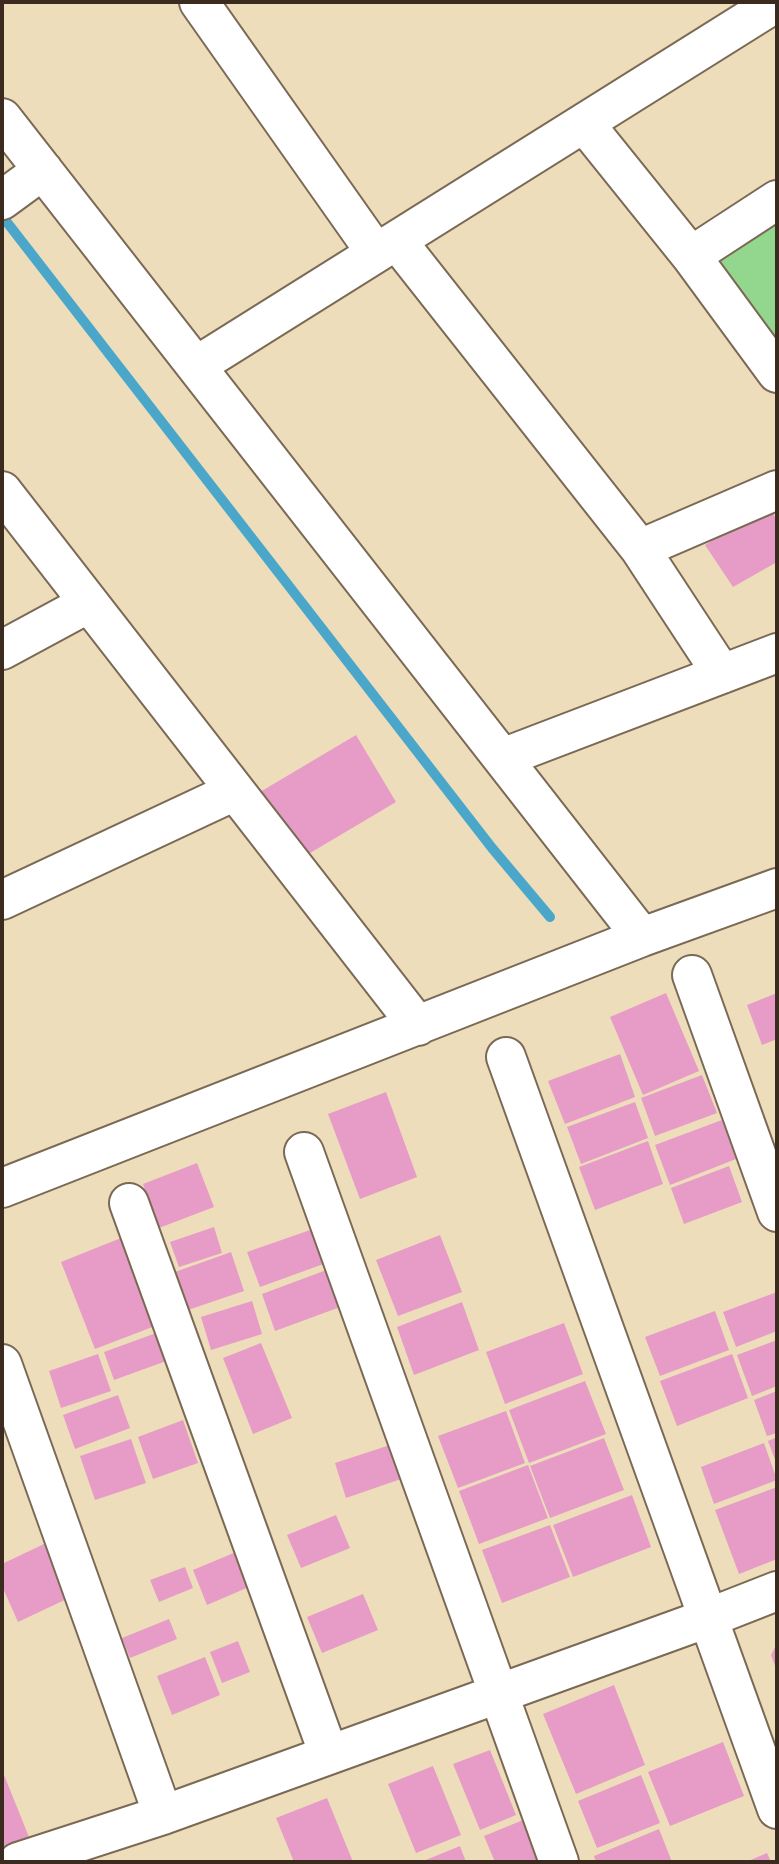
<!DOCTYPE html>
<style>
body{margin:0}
#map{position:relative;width:779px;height:1864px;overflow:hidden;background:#edb;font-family:"Sorts Mill Goudy",serif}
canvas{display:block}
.frame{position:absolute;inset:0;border:4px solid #3b2a1e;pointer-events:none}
</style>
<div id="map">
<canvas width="779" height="1864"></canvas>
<div class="frame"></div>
</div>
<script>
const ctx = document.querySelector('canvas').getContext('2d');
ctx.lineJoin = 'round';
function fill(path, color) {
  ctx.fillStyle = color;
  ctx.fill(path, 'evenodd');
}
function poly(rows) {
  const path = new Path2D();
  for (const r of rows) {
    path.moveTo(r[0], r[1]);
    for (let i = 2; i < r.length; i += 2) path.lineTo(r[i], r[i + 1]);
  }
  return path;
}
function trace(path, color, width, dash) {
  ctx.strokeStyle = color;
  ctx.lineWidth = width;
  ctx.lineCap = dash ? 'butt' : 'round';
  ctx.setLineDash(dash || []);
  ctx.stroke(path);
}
const green = poly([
 [777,218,777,343,715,259]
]);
const stream = poly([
 [6,221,492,848,550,917]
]);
const building = poly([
 [768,505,777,520,777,562,733,587,705,545],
 [356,735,396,802,300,859,260,792],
 [666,993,699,1071,643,1095,610,1017],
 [777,993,777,1039,762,1045,747,1005],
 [620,1054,635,1097,565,1124,548,1081],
 [702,1075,717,1113,655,1136,641,1098],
 [386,1092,417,1177,360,1199,328,1114],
 [635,1102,648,1138,581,1164,567,1127],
 [722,1120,736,1159,670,1185,655,1145],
 [648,1141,663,1184,595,1210,579,1167],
 [197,1163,214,1207,159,1228,143,1184],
 [729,1166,742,1202,684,1224,671,1188],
 [214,1227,222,1253,179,1267,170,1242],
 [316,1228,329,1262,260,1287,247,1252],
 [440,1235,462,1292,398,1316,376,1260],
 [121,1238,155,1326,95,1349,61,1262],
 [231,1252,244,1291,188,1310,175,1272],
 [329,1269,343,1306,275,1331,262,1294],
 [777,1292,777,1331,736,1347,723,1312],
 [252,1301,262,1334,211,1350,201,1317],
 [462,1302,479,1350,414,1375,397,1327],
 [715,1311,729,1350,660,1376,645,1337],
 [564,1323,583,1374,505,1404,486,1352],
 [170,1328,180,1356,114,1380,104,1352],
 [777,1340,777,1386,752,1396,737,1355],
 [261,1343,292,1418,253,1434,223,1358],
 [98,1354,111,1391,61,1408,49,1371],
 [732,1354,748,1398,677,1426,660,1381],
 [585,1381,606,1434,529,1463,509,1410],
 [777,1391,777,1433,767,1436,754,1400],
 [118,1395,130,1428,75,1449,63,1415],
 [506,1411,525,1463,458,1488,438,1436],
 [183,1420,198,1463,153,1479,138,1437],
 [777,1437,777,1465,768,1441],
 [604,1438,624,1490,550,1518,530,1466],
 [131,1439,146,1483,95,1500,80,1456],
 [764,1443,777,1480,714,1504,701,1467],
 [390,1445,401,1479,346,1498,335,1463],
 [528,1465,548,1518,479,1544,459,1491],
 [777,1487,777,1559,739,1574,715,1510],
 [632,1495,651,1547,573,1577,553,1525],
 [336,1515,350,1548,301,1568,287,1535],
 [550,1525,570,1577,502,1603,482,1550],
 [46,1543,71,1597,18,1622,2,1586,2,1564],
 [236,1552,249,1587,207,1605,193,1570],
 [185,1567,193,1588,159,1602,150,1580],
 [363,1594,378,1630,322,1653,307,1617],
 [169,1619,177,1639,130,1658,122,1638],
 [238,1641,250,1672,222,1683,210,1652],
 [777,1643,777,1671,771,1655],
 [205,1657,220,1695,172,1715,157,1676],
 [614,1685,645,1765,576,1794,543,1714],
 [723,1742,744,1796,670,1826,648,1772],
 [490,1750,516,1815,480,1830,453,1764],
 [433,1766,461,1835,416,1853,388,1784],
 [2,1770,31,1842,2,1853],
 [641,1775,660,1823,597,1848,578,1801],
 [327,1798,353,1862,294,1862,276,1818],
 [528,1818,546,1862,495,1862,484,1836],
 [659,1829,672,1862,596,1862,594,1856],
 [460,1846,466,1862,421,1862],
 [767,1853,771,1862,746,1862]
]);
const street = poly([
 [199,2,376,253],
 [2,118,642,937],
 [584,123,691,256,777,373],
 [2,200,43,170],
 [397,241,640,549,722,674],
 [691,256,777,200],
 [196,366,777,2],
 [2,491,418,1026],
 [640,549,777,490],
 [2,650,89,603],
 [502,758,777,653],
 [2,900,235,791],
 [692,975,777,1212],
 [506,1057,777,1809],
 [304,1152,559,1862],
 [2,1188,642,937,777,888],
 [129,1203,329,1755],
 [2,1364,163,1815],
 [18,1862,163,1815,708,1618,777,1591]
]);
fill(green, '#93d78f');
trace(stream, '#4aa7c9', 10);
fill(building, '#e69cc6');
trace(street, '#7a6955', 42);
trace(street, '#fff', 38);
</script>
